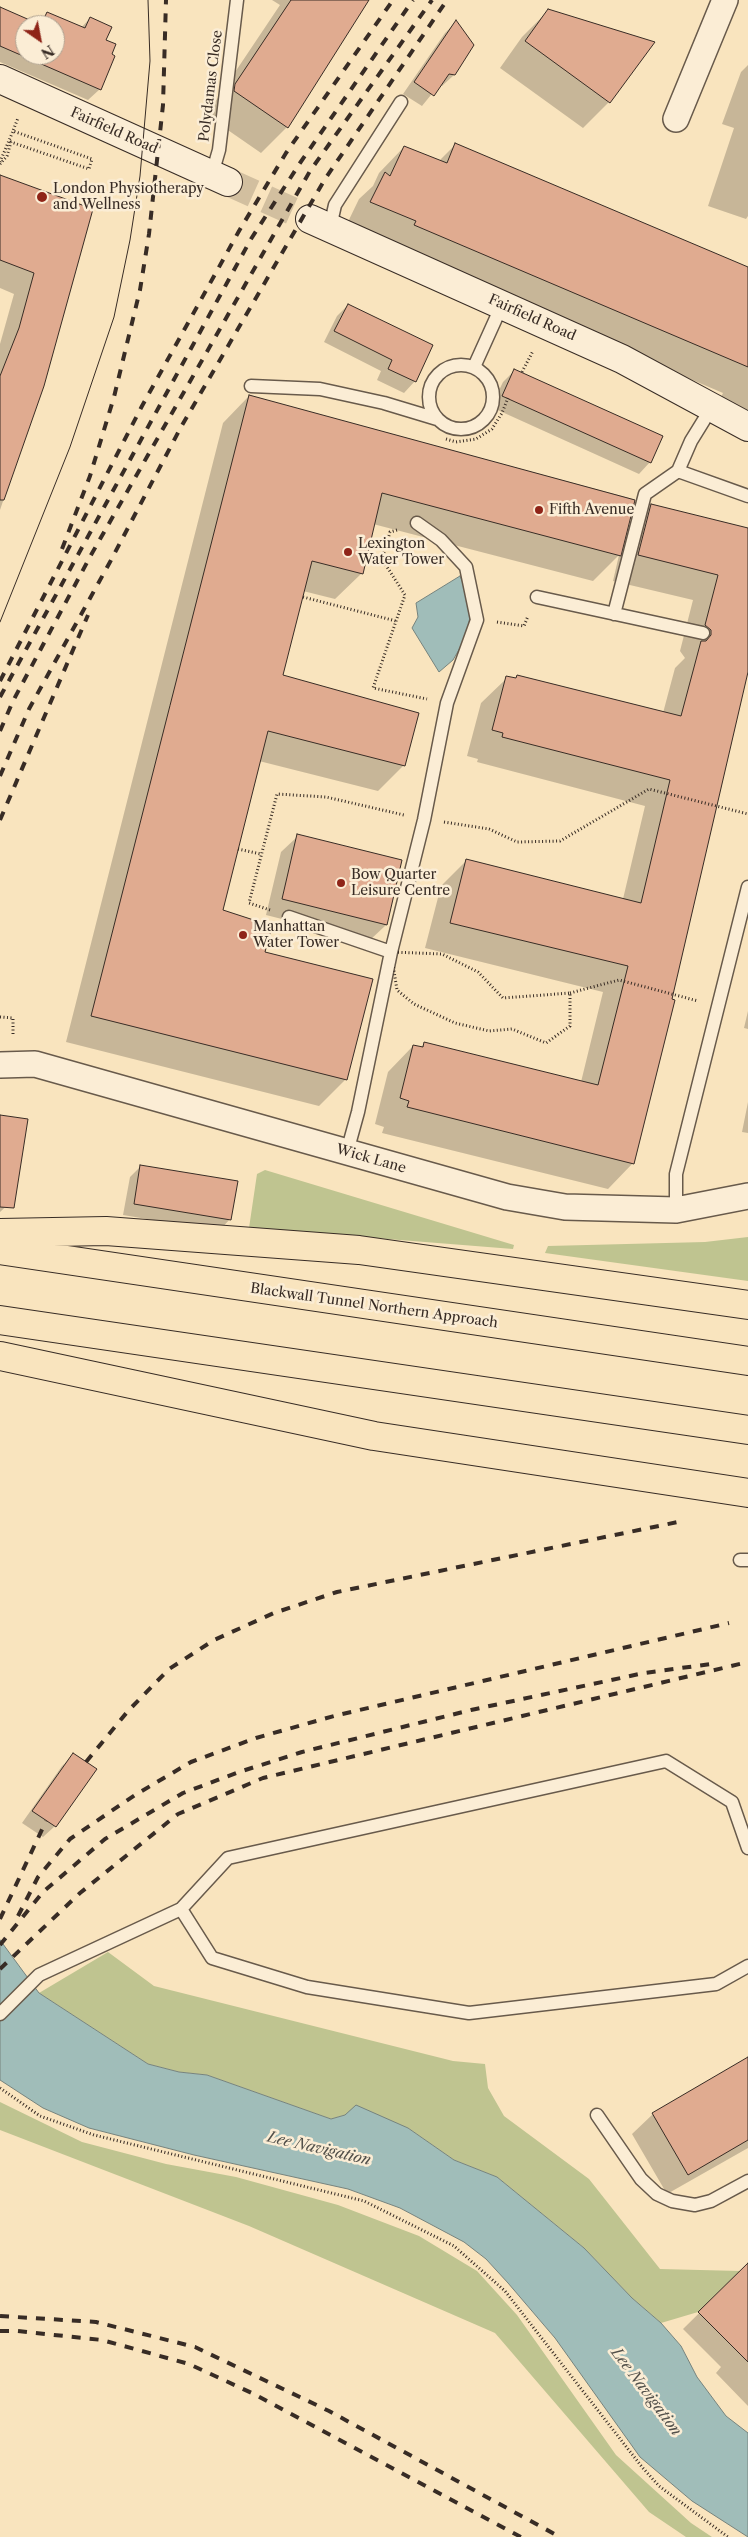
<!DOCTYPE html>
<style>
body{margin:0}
#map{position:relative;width:748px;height:2537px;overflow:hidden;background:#f9e4be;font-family:"Libre Caslon Text",serif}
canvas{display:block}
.north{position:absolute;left:15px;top:15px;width:50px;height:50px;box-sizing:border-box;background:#fbedd5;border:1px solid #ada08f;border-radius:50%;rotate:147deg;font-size:14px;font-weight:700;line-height:20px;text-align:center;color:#382c25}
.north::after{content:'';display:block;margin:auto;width:18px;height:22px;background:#8f2418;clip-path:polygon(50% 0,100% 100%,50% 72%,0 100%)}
</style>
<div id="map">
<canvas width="748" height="2537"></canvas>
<div class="north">N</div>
</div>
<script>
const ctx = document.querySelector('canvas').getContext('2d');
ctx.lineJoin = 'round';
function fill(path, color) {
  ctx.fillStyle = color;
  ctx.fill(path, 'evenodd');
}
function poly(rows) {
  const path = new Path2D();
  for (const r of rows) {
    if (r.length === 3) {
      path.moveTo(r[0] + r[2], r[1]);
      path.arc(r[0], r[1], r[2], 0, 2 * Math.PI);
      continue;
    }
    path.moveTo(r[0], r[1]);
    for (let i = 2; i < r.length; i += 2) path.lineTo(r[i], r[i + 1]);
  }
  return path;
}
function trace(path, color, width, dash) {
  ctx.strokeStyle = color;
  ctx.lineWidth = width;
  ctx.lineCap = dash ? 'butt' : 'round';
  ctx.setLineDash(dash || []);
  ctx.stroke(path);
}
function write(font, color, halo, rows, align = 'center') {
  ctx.font = font + ' "Libre Caslon Text",serif';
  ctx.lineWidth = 5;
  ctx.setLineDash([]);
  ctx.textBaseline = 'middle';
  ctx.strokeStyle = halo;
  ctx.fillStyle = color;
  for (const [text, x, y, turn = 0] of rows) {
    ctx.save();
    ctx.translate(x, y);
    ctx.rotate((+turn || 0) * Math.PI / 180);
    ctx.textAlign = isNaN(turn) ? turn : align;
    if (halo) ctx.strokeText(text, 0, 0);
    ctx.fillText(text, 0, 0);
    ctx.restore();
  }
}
const green = poly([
 [265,1170,514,1245,513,1249,249,1228,257,1174],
 [748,1237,748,1281,545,1253,548,1246,705,1242],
 [108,1952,154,1986,453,2061,485,2064,488,2088,504,2116,589,2179,660,2269,740,2271,698,2312,661,2323,632,2298,584,2248,497,2177,454,2160,408,2128,345,2115,331,2119,207,2075,179,2072,148,2064,39,1993],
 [0,2102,82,2142,166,2164,236,2177,338,2205,419,2236,477,2271,517,2315,616,2455,691,2523,712,2537,686,2537,649,2512,495,2333,249,2226,0,2130]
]);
const water = poly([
 [460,576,468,595,470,616,467,636,453,660,439,672,412,628,418,617,416,603,460,576],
 [0,1940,39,1993,148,2064,179,2072,207,2075,331,2119,345,2115,356,2105,408,2128,454,2160,497,2177,584,2248,632,2298,661,2323,681,2346,697,2377,726,2416,748,2433,748,2537,692,2501,640,2457,555,2338,508,2283,486,2259,464,2242,400,2208,348,2189,194,2155,89,2128,43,2108,0,2080,0,1940]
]);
const shadow = poly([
 [272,0,367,0,287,127,261,153,209,117,209,111,280,5],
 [0,8,36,24,47,13,81,28,90,18,105,41,100,89,88,100,0,62],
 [25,25,55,25,55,55,25,55],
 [549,10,609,102,583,128,500,68,522,37],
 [456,22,454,75,442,86,439,85,422,106,403,94,445,33],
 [748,65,748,216,746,219,708,206,734,128,722,124,741,72],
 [456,144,748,268,748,428,714,411,723,393,389,251,345,228,359,199,373,186,379,173,404,147,439,161],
 [0,176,91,210,42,386,0,510,0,344,14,294,0,288],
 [348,305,415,381,404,393,377,380,381,371,324,342,337,316],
 [515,370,650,462,639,474,491,407,503,382],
 [249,396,633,499,625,531,651,505,748,530,748,667,633,1163,608,1189,382,1133,384,1127,375,1124,388,1072,413,1046,420,1048,425,1043,581,1082,603,992,425,948,441,886,467,860,623,899,645,806,477,762,478,759,467,756,481,703,507,678,515,679,517,677,663,713,675,668,685,658,680,651,693,600,613,581,619,555,593,581,373,524,362,573,335,599,303,591,281,675,404,765,378,791,259,761,221,911,264,953,346,1079,319,1106,66,1042,223,423],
 [298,836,401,861,386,925,369,941,266,915,281,852],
 [748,1011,748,1029,744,1028],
 [748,1102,748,1133,742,1132],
 [0,1116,15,1198,0,1212],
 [141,1166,230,1219,219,1231,123,1215,130,1177],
 [74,1755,95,1770,55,1826,43,1837,22,1823,62,1766],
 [748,2059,748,2148,667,2194,632,2134,653,2114],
 [748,2265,748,2406,716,2373,721,2367,683,2329]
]);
const building = poly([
 [291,0,369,0,288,128,234,91,235,84,291,0],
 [0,7,41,25,47,12,85,28,90,17,112,27,106,40,116,44,112,54,115,56,101,90,0,46,0,7],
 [25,25,55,25,55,55,25,55,25,25],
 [548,9,655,42,610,103,525,41,548,9],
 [456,20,474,45,455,75,449,74,434,96,414,82,456,20],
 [455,143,748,267,748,367,414,225,416,221,370,202,385,172,390,176,404,146,447,163,455,143],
 [0,175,93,209,44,386,4,500,0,500,0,376,19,328,34,273,0,260,0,175],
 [348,304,433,345,416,382,388,369,392,360,334,331,348,304],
 [514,369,663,436,651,463,502,396,514,369],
 [249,395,635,500,621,556,382,493,363,574,312,561,283,675,419,713,405,766,268,731,223,910,272,926,265,952,373,979,347,1080,91,1016,249,395],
 [651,504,748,528,748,672,672,999,675,1000,634,1164,407,1107,409,1101,400,1098,413,1045,423,1047,424,1042,598,1085,628,966,450,923,466,859,641,903,670,780,502,737,503,733,492,730,506,676,516,678,517,675,681,716,701,641,706,641,711,635,711,630,705,625,718,575,638,555,651,504],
 [297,834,402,860,387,925,282,899,297,834],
 [0,1115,28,1119,14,1208,0,1207,0,1115],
 [140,1165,238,1181,231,1220,134,1204,140,1165],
 [73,1753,97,1769,56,1827,32,1811,73,1753],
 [748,2057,748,2140,688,2175,652,2113,748,2057],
 [748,2263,748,2362,698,2312,748,2263]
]);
const secondaryTunnel = poly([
 [228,182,310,219]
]);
const path = poly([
 [0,162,13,131],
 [0,164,7,156,11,142,89,169,92,159,13,131,18,118],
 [522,372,533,351],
 [446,439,456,442,476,439,492,429,502,413,508,398],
 [397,530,390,532,382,559,405,595,373,688,427,699],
 [303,597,396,621],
 [497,622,524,626,528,616],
 [444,822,489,829,517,842,560,841,649,789,748,814],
 [238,849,261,854],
 [270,910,249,903,277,794,326,797,404,815],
 [391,952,442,954,478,972,503,998,570,993,570,1026,546,1043,512,1029,489,1031,455,1023,414,1004,397,990,391,952],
 [570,993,619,980,698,1001],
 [0,1017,13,1018,13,1036],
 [0,2088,40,2116,94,2135,364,2201,454,2246,505,2291,642,2467,659,2486,728,2537]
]);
const service = poly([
 [212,174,219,150,237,0],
 [330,227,335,205,401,102],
 [461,397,32],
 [474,367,502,305],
 [251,386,320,389,384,403,437,419],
 [712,407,691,441,678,471,748,496],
 [537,597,703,633],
 [614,614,645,494,678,471],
 [289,917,391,952],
 [347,1152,358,1112,391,952,424,820,447,703,477,620,466,567,441,540,417,523],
 [676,1210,676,1174,748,887],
 [740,1560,748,1560],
 [748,1848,732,1802,666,1761,228,1858,181,1909,212,1958,307,1987,469,2013,716,1984,748,1966],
 [0,2014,39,1975,181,1909],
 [597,2115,641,2179,657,2194,672,2201,695,2205,711,2201,748,2181]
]);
const minor = poly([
 [676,119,725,0],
 [0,1065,35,1064,507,1197,565,1207,676,1210,748,1196]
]);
const secondary = poly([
 [0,79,228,182],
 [310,219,622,359,748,427]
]);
const trunk = poly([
 [0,1233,106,1231,359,1250,748,1305],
 [0,1250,748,1361],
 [0,1320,748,1430],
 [0,1356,374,1436,748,1493]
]);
const tram = poly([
 [0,622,70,447,114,317,130,240,140,176,150,61,148,0]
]);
const rail = poly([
 [62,549,90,476,114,397,140,290,149,234,163,105,166,0],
 [0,681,142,406,239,231,286,153,393,0],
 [0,697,251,239,300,163,413,0],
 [0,731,13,701,91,555,310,171,432,0],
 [0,776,29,709,110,562,181,427,325,179,447,0],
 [0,820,88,615],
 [86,1762,128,1711,169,1669,214,1640,274,1613,337,1592,678,1522],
 [18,1916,38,1877,70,1839,135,1795,191,1762,256,1738,334,1716,729,1623],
 [0,1919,46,1821],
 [0,1945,43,1892,105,1839,183,1793,239,1772,302,1752,471,1710,644,1673,711,1664],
 [0,1969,80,1893,178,1814,263,1778,748,1662],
 [0,2316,96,2322,195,2347,329,2411,560,2537],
 [0,2331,17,2331,102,2340,189,2364,254,2394,521,2537]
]);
const markers = [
 [42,197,6,"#8f2418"],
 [539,510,5,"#8f2418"],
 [348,552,5,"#8f2418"],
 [341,883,5,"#8f2418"],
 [243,935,5,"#8f2418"]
];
const streetNames = [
 ["Polydamas Close",211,86,-83],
 ["Fairfield Road",114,131,24],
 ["Fairfield Road",532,318,24],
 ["Wick Lane",371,1159,16],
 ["Blackwall Tunnel Northern Approach",374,1306,8]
];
const poiNames = [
 ["London Physiotherapy",53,189],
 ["and Wellness",53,205],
 ["Fifth Avenue",549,510],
 ["Lexington",358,544],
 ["Water Tower",358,560],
 ["Bow Quarter",351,875],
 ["Leisure Centre",351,891],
 ["Manhattan",253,927],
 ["Water Tower",253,943]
];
const waterNames = [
 ["Lee Navigation",319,2149,13],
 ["Lee Navigation",646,2392,53]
];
fill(green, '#bfc490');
fill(water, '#a0bdb9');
trace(water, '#76837e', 1);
fill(shadow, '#0003');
fill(building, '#e0ab90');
trace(building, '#382c25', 1);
trace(secondaryTunnel, '#d2bf9f', 28, [28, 14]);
trace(service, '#685a4b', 15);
trace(minor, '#685a4b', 28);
trace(secondary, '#382c25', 30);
trace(trunk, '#382c25', 30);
trace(path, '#382c25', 3, [1, 2.5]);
trace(service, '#fbedd5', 12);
trace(minor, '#fbedd5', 25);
trace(secondary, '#fbedd5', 28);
trace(trunk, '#f9e4be', 28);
trace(tram, '#382c25', 1);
trace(rail, '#382c25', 4, [9, 9]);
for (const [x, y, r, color] of markers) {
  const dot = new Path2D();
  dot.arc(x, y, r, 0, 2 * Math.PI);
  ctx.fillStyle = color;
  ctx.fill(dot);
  trace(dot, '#fbedd5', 2);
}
write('14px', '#382c25', '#fbedd5', streetNames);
write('14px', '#382c25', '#fbedd5', poiNames, 'left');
write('italic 15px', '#52504a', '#fbedd5', waterNames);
</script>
